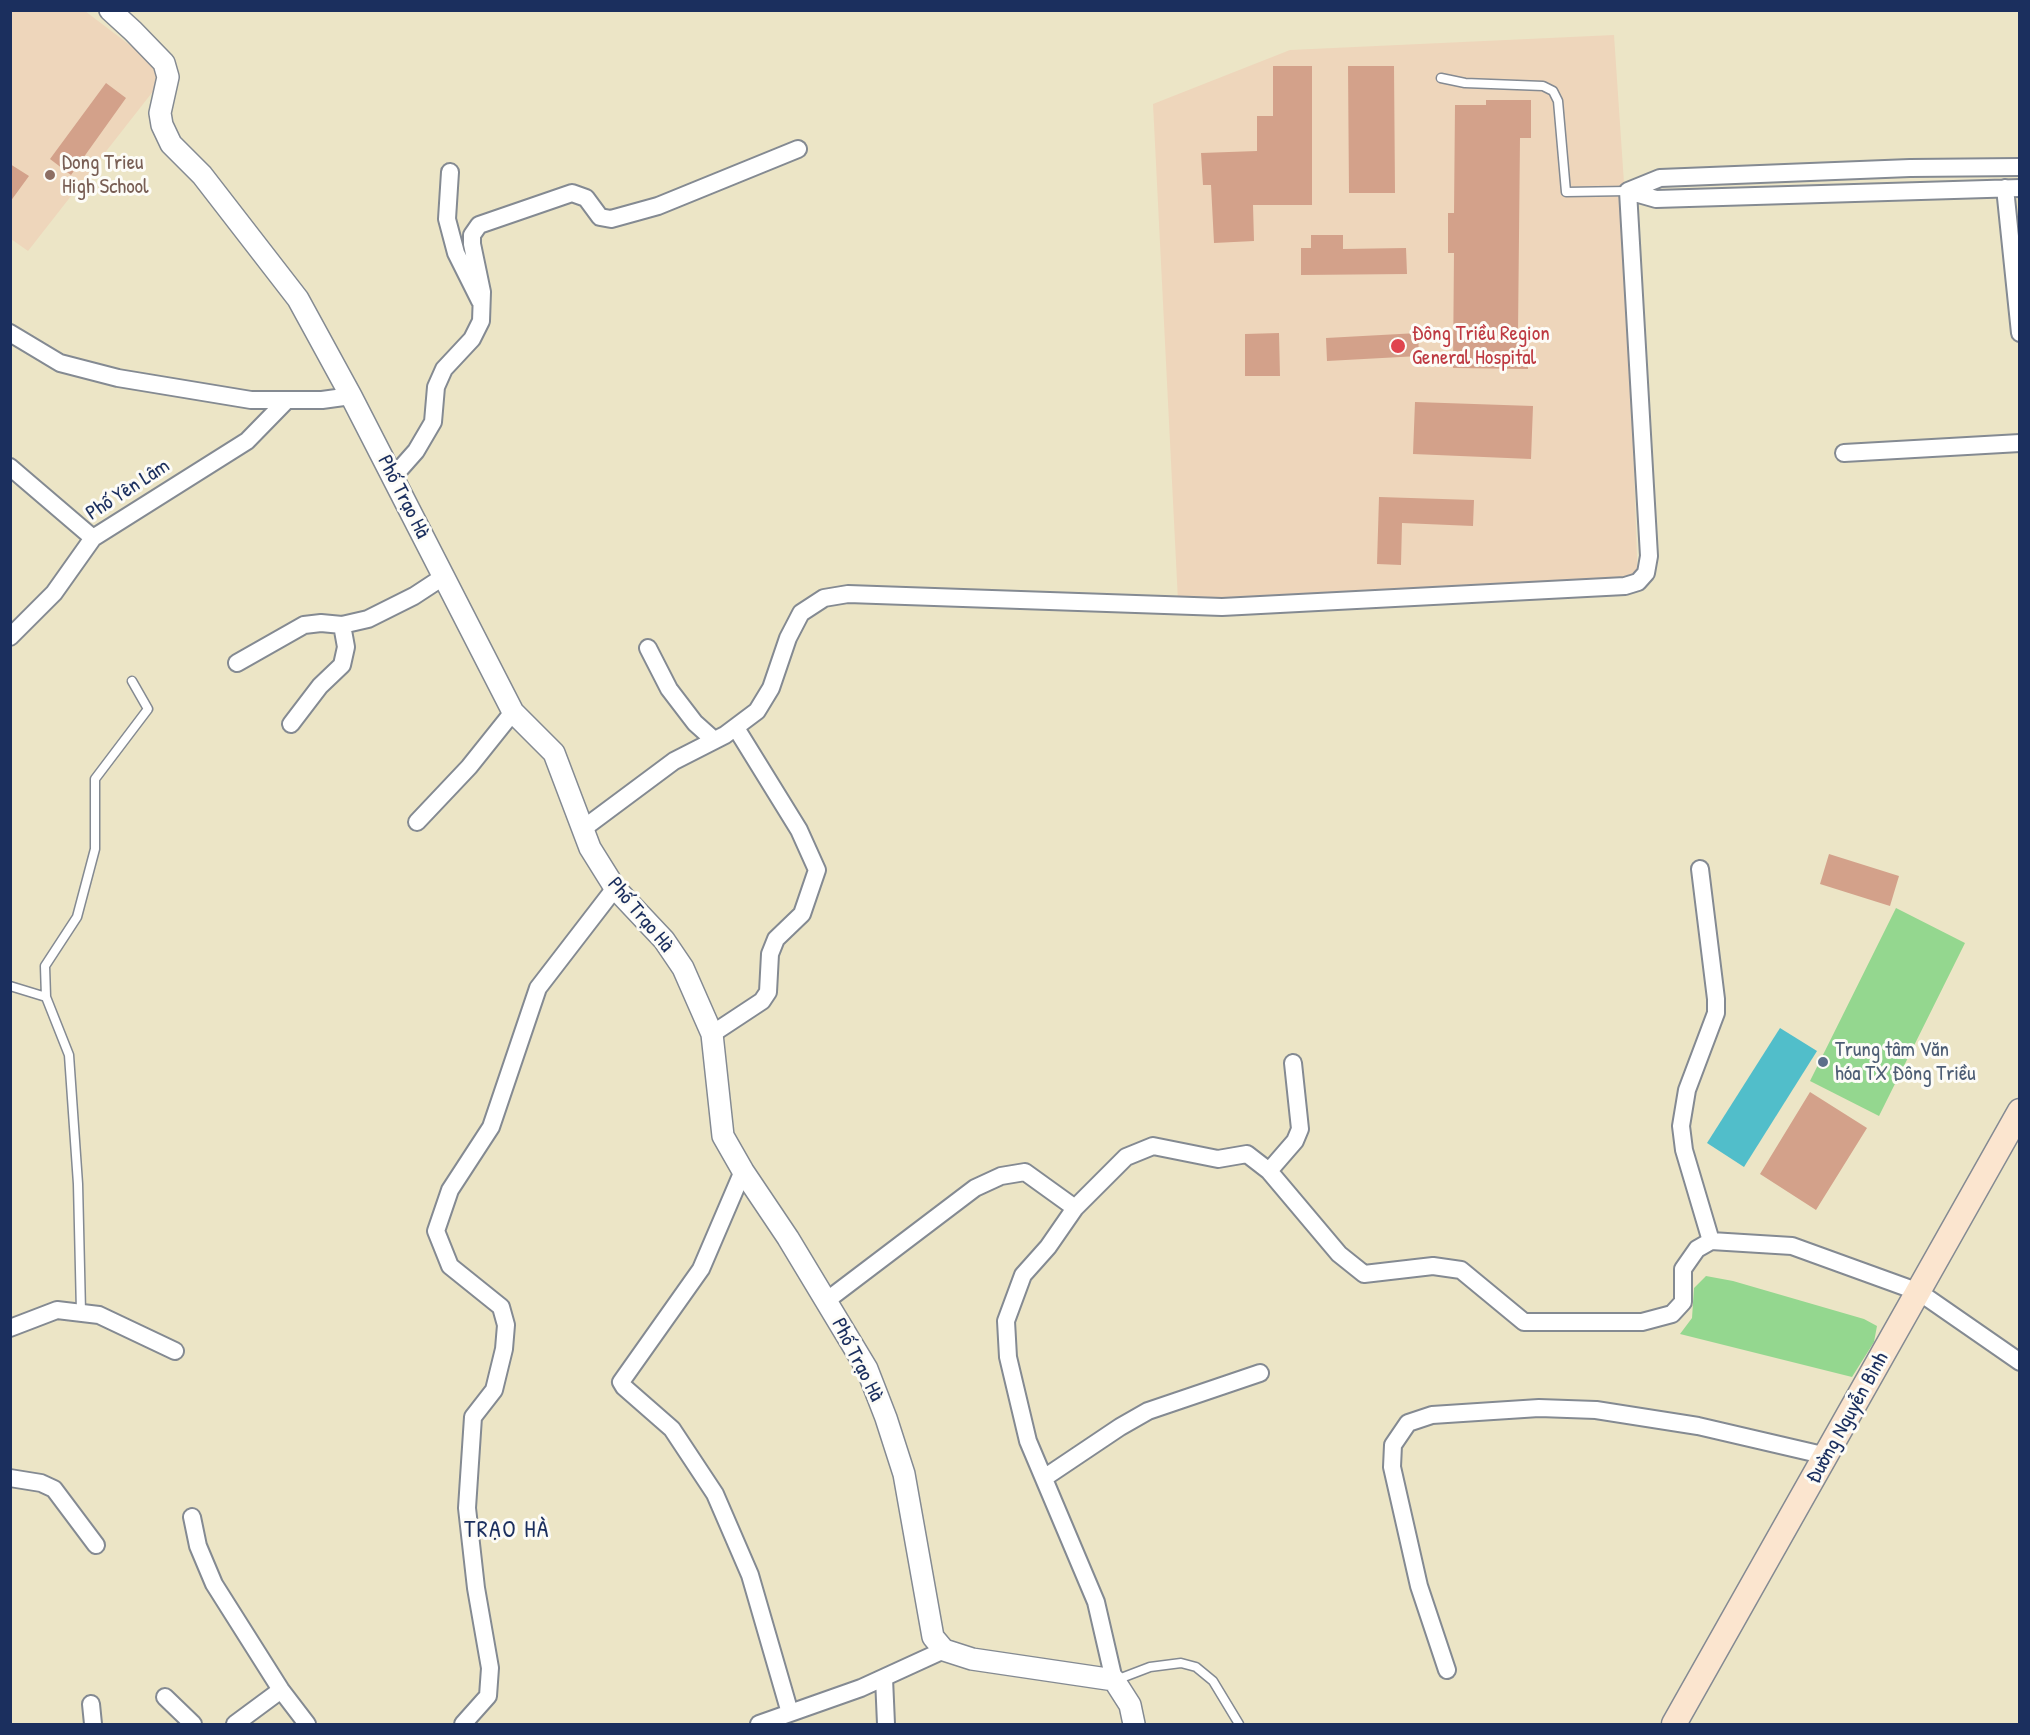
<!DOCTYPE html>
<meta charset="utf-8">
<style>
body{margin:0}
#map{position:relative;width:2030px;height:1735px;overflow:hidden;background:#ece5c6;font-family:"Patrick Hand",sans-serif}
canvas{display:block}
.frame{position:absolute;inset:0;border:12px solid #1b2f5e;pointer-events:none}
</style>
<div id="map">
<canvas width="2030" height="1735"></canvas>
<div class="frame"></div>
</div>
<script>
const ctx = document.querySelector('canvas').getContext('2d');
ctx.lineJoin = 'round';
function fill(path, color) {
  ctx.fillStyle = color;
  ctx.fill(path, 'evenodd');
}
function poly(rows) {
  const path = new Path2D();
  for (const r of rows) {
    path.moveTo(r[0], r[1]);
    for (let i = 2; i < r.length; i += 2) path.lineTo(r[i], r[i + 1]);
  }
  return path;
}
function trace(path, color, width, dash) {
  ctx.strokeStyle = color;
  ctx.lineWidth = width;
  ctx.lineCap = dash ? 'butt' : 'round';
  ctx.setLineDash(dash || []);
  ctx.stroke(path);
}
function write(font, color, halo, rows, align = 'center') {
  ctx.font = font + ' "Patrick Hand",sans-serif';
  ctx.lineWidth = 6;
  ctx.setLineDash([]);
  ctx.textBaseline = 'middle';
  ctx.strokeStyle = halo;
  ctx.fillStyle = color;
  for (const [text, x, y, turn = 0] of rows) {
    ctx.save();
    ctx.translate(x, y);
    ctx.rotate((+turn || 0) * Math.PI / 180);
    ctx.textAlign = isNaN(turn) ? turn : align;
    if (halo) ctx.strokeText(text, 0, 0);
    ctx.fillText(text, 0, 0);
    ctx.restore();
  }
}
const built = poly([
 [10,11,85,11,156,65,158,85,28,251,11,239],
 [1614,35,1625,198,1638,588,1178,601,1153,104,1290,50]
]);
const green = poly([
 [1896,908,1965,943,1879,1116,1810,1081],
 [1706,1276,1733,1281,1864,1319,1877,1326,1874,1342,1852,1377,1680,1334,1692,1318,1694,1288]
]);
const water = poly([
 [1780,1028,1817,1051,1744,1167,1707,1143]
]);
const building = poly([
 [1273,66,1312,66,1312,205,1253,205,1254,241,1214,243,1211,185,1203,185,1201,153,1257,151,1257,116,1273,116],
 [1348,66,1394,66,1395,193,1349,193],
 [106,83,126,98,71,175,50,159],
 [1486,100,1531,100,1531,138,1520,138,1518,333,1528,333,1528,369,1453,368,1454,253,1448,253,1448,213,1454,213,1455,105,1486,105],
 [10,164,29,176,10,202],
 [1311,235,1343,235,1343,249,1406,248,1407,274,1301,275,1301,248,1311,248],
 [1279,333,1280,376,1245,376,1245,334],
 [1418,333,1419,356,1327,361,1326,338],
 [1415,402,1533,406,1531,459,1413,454],
 [1379,497,1474,500,1473,526,1402,523,1401,565,1377,564],
 [1829,854,1899,876,1890,906,1820,884],
 [1810,1092,1867,1128,1816,1210,1760,1174]
]);
const service = poly([
 [1441,78,1465,83,1543,86,1553,91,1558,101,1566,192,1628,191],
 [10,986,46,997],
 [81,1312,78,1184,69,1055,46,997,45,966,77,917,95,849,95,779,148,709,132,681],
 [1116,1680,1150,1667,1181,1663,1196,1667,1213,1681,1239,1724]
]);
const minor = poly([
 [450,172,447,219,456,253,480,301],
 [2005,188,2020,333],
 [1628,191,1660,178,1910,168,2020,167],
 [1628,191,1656,199,2020,188],
 [10,333,60,363,118,378,251,400,322,400,351,396],
 [1844,453,2020,443],
 [10,467,93,538],
 [393,477,416,451,433,422,436,387,444,369,472,339,481,321,482,292,472,244,472,235,479,225,572,193,586,198,600,217,611,219,658,206,798,149],
 [10,637,54,593,93,538,247,441,287,400],
 [648,648,669,689,695,723,714,740],
 [237,663,304,625,321,623,342,625,368,619,414,596,443,577],
 [291,724,320,686,342,665,346,647,342,625],
 [417,822,469,767,513,712],
 [584,828,674,761,725,735,757,711,771,688,788,638,801,613,824,598,848,594,1222,607,1625,586,1638,582,1646,573,1649,556,1628,191],
 [1700,869,1716,999,1716,1013,1687,1090,1681,1126,1684,1150,1711,1241],
 [712,1034,762,1001,768,992,770,954,776,939,802,914,817,870,799,830,736,728],
 [743,1171,701,1269,621,1382,624,1387,672,1429,715,1494,750,1575,790,1713],
 [1269,1171,1295,1141,1300,1129,1293,1063],
 [1075,1208,1048,1247,1023,1275,1006,1321,1008,1357,1028,1441,1096,1602,1114,1680],
 [826,1301,975,1188,1001,1176,1025,1172,1075,1208,1126,1157,1153,1146,1218,1159,1247,1154,1269,1171,1339,1254,1364,1274,1433,1266,1461,1270,1524,1322,1642,1322,1672,1314,1683,1302,1683,1269,1697,1249,1711,1241,1792,1246,1919,1292,2020,1362],
 [10,1328,57,1310,99,1315,175,1351],
 [10,1478,41,1483,54,1489,96,1545],
 [1044,1478,1120,1427,1148,1411,1260,1373],
 [192,1517,198,1546,214,1584,281,1690,307,1724],
 [1447,1670,1419,1586,1392,1467,1393,1445,1408,1423,1432,1415,1539,1408,1596,1410,1698,1426,1827,1456],
 [884,1678,886,1724],
 [165,1697,193,1724],
 [91,1704,93,1724],
 [235,1724,281,1690],
 [463,1724,488,1696,490,1668,476,1588,467,1508,473,1417,494,1390,504,1349,506,1325,501,1307,450,1266,436,1231,450,1190,491,1127,538,988,615,888],
 [759,1724,861,1688,944,1650]
]);
const tertiary = poly([
 [110,10,133,31,164,63,168,77,160,113,162,125,171,144,202,175,298,299,351,396,513,712,554,753,590,848,615,888,664,940,683,968,712,1034,723,1136,743,1171,788,1238,867,1369,886,1418,904,1474,933,1637,944,1650,972,1659,1114,1680,1130,1705,1134,1724]
]);
const secondary = poly([
 [1674,1724,2020,1111]
]);
const markers = [
 [50,175,6,"#8d6e63"],
 [1398,346,8,"#e0444e"],
 [1823,1062,6,"#5c6f8a"]
];
const educationNames = [
 ["Dong Trieu",62,163],
 ["High School",62,187]
];
const healthNames = [
 ["Đông Triều Region",1412,334],
 ["General Hospital",1412,358]
];
const streetNames = [
 ["Phố Yên Lâm",128,490,-33],
 ["Phố Trạo Hà",403,497,63],
 ["Phố Trạo Hà",640,915,50],
 ["Phố Trạo Hà",857,1360,63],
 ["Đường Nguyễn Bình",1848,1418,-61]
];
const serviceNames = [
 ["Trung tâm Văn",1835,1050],
 ["hóa TX Đông Triều",1835,1074]
];
const quarterNames = [
 ["TRẠO HÀ",507,1531]
];
fill(built, '#eed6bb');
fill(green, '#94d78f');
fill(water, '#51beca');
fill(building, '#d3a18a');
trace(service, '#848a92', 11);
trace(minor, '#848a92', 20);
trace(tertiary, '#848a92', 24);
trace(secondary, '#848a92', 27);
trace(service, '#fff', 8);
trace(minor, '#fff', 16);
trace(tertiary, '#fff', 21);
trace(secondary, '#fbe5cf', 24);
for (const [x, y, r, color] of markers) {
  const dot = new Path2D();
  dot.arc(x, y, r, 0, 2 * Math.PI);
  ctx.fillStyle = color;
  ctx.fill(dot);
  trace(dot, '#fdfcf7', 2);
}
write('21px', '#785e54', '#fdfcf7', educationNames, 'left');
write('21px', '#be3a42', '#fdfcf7', healthNames, 'left');
write('21px', '#1b2f5e', '#fdfcf7', streetNames);
write('21px', '#4e5e75', '#fdfcf7', serviceNames, 'left');
ctx.letterSpacing = '1.5px';
write('24px', '#1b2f5e', '#fdfcf7', quarterNames);
ctx.letterSpacing = '0px';
</script>
